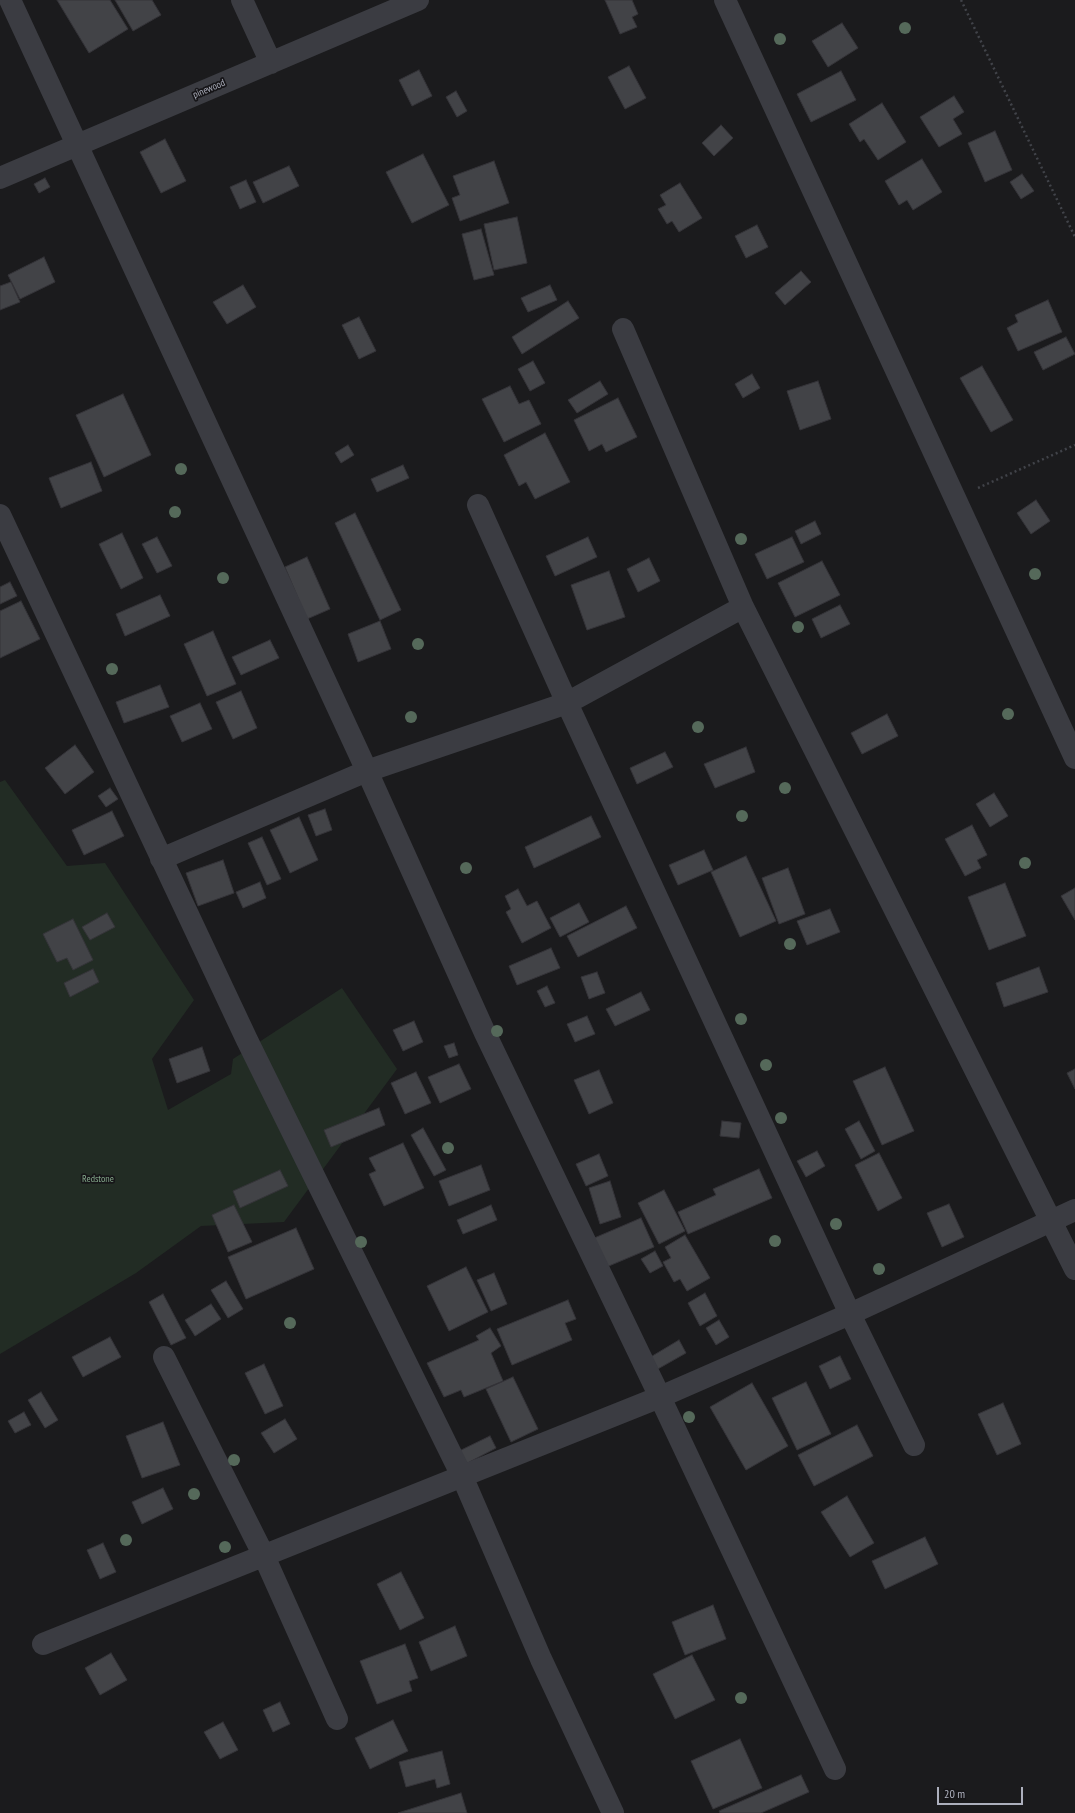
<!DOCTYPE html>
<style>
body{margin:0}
#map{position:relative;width:1075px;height:1813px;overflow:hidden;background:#1b1b1d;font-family:"PT Sans Narrow",sans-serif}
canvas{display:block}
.scale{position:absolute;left:937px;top:1787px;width:86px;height:18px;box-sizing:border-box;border:2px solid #adb0bd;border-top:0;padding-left:5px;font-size:12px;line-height:14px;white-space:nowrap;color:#adb0bd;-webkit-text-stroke:3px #161518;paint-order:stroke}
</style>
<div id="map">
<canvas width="1075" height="1813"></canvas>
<div class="scale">20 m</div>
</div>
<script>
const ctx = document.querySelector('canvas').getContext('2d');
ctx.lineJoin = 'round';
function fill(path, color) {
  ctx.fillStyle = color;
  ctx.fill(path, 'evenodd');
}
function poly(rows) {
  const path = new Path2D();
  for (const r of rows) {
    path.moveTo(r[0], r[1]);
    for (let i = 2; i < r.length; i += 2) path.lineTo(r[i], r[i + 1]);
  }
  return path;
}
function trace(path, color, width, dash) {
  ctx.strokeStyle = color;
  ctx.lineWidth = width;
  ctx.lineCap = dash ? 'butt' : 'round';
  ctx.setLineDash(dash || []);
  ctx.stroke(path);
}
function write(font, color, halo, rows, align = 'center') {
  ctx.font = font + ' "PT Sans Narrow",sans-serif';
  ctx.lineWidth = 3.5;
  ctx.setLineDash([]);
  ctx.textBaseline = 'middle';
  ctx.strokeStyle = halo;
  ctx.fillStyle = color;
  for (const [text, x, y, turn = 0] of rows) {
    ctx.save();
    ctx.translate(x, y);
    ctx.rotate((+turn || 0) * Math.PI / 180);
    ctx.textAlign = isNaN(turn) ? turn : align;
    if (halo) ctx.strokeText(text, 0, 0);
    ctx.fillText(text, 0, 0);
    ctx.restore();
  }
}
const green = poly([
 [5,780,67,866,105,863,194,1000,152,1059,168,1110,231,1074,233,1059,342,988,397,1069,284,1222,201,1226,136,1273,0,1354,0,782]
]);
const building = poly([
 [57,0,110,0,128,29,89,53,57,0],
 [115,0,152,0,161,15,133,31,115,0],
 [605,0,632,0,638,14,632,17,637,27,620,34,605,0],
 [842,23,858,48,828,67,812,41,842,23],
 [629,66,646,98,625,109,608,77,629,66],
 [419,70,432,96,412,106,399,80,419,70],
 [841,71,856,100,811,122,797,94,841,71],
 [456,91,467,111,457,117,446,97,456,91],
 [954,96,964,112,953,119,962,134,939,147,920,117,954,96],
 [882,103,906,142,878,160,864,139,860,142,849,124,882,103],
 [721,125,733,138,714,156,702,143,721,125],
 [995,131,1012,170,985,182,968,143,995,131],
 [165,139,186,181,161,193,140,152,165,139],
 [423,154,449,205,412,223,386,172,423,154],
 [922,159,942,192,913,210,907,200,899,205,885,181,922,159],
 [494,161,509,203,460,221,452,198,460,195,453,176,494,161],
 [289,166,299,186,263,203,253,182,289,166],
 [1022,174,1034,191,1021,199,1010,182,1022,174],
 [45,178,50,187,39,193,34,184,45,178],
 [246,180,256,202,240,209,230,187,246,180],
 [680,183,702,218,679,232,672,221,667,224,658,209,666,205,660,195,680,183],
 [517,217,527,263,494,270,484,224,517,217],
 [757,225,768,247,746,258,735,236,757,225],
 [481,229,494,275,474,280,462,234,481,229],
 [44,257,55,282,20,299,8,275,44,257],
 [801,271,811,282,785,305,775,293,801,271],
 [11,282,20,302,0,310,0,286,11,282],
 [243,285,256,307,227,324,213,302,243,285],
 [550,285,557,300,528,312,521,298,550,285],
 [1048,300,1062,332,1018,351,1007,328,1018,322,1015,315,1048,300],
 [568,301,579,318,522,354,512,337,568,301],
 [359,317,376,351,359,359,342,325,359,317],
 [1066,337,1075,354,1043,370,1034,352,1066,337],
 [533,361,545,383,530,391,518,369,533,361],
 [982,366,1013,420,991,432,960,378,982,366],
 [752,374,760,388,743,398,735,384,752,374],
 [600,381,608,394,577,413,568,400,600,381],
 [818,381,831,419,800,430,787,391,818,381],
 [510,386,519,404,529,400,541,424,504,442,482,399,510,386],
 [123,394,151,455,104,477,76,415,123,394],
 [618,398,637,437,606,452,602,444,589,451,574,420,618,398],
 [545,433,570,482,535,499,526,482,519,486,504,455,545,433],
 [348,445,354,455,341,463,335,453,348,445],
 [91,462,102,491,61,508,49,478,91,462],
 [403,465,409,478,377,492,371,479,403,465],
 [1036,500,1050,521,1031,534,1017,513,1036,500],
 [355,513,401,610,380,620,335,523,355,513],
 [815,521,821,534,801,544,795,531,815,521],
 [122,533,143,578,121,589,99,544,122,533],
 [157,537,172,566,157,573,142,544,157,537],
 [588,537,597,557,555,576,546,556,588,537],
 [792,537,804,562,767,579,755,554,792,537],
 [307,557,330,609,307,619,285,567,307,557],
 [649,558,660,581,638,592,627,569,649,558],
 [822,561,840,595,795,617,778,583,822,561],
 [609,571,625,617,587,630,571,585,609,571],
 [10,582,17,596,0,604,0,587,10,582],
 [160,595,170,616,125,636,116,614,160,595],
 [21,601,40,639,0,658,0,611,21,601],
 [840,605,850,624,821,638,812,619,840,605],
 [380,621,391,649,358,662,348,634,380,621],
 [213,631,236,684,207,696,184,644,213,631],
 [270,640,279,658,241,675,232,657,270,640],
 [160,685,169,707,124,723,116,702,160,685],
 [241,691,257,728,233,739,216,702,241,691],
 [200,703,212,729,182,742,170,716,200,703],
 [887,714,898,736,862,754,851,733,887,714],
 [75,745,94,772,65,794,45,768,75,745],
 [746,747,755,772,715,788,704,764,746,747],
 [665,752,673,767,637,784,630,768,665,752],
 [110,788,118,799,106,807,98,796,110,788],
 [994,793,1008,816,990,827,976,804,994,793],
 [325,809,332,830,316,836,308,815,325,809],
 [112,811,124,836,84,855,72,830,112,811],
 [591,816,601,837,534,868,525,847,591,816],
 [299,817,318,860,290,873,270,830,299,817],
 [972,825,987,855,977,860,981,868,965,876,945,839,972,825],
 [262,837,281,879,267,885,248,843,262,837],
 [704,850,713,870,678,885,669,865,704,850],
 [746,856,776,921,740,937,711,872,746,856],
 [223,860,234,893,198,906,186,873,223,860],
 [788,868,805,914,779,924,762,878,788,868],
 [260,882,266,898,243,908,236,892,260,882],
 [1005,883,1026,936,989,950,968,897,1005,883],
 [1075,888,1075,920,1061,896,1075,888],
 [518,889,527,906,537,901,551,928,522,943,506,912,511,909,505,896,518,889],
 [579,903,589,922,560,937,550,918,579,903],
 [626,906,637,928,578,957,567,936,626,906],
 [830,909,840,932,807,945,797,921,830,909],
 [107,913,115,927,90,940,82,927,107,913],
 [73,919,93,960,73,970,67,958,57,962,43,934,73,919],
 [551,948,560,968,517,985,509,966,551,948],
 [1039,967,1048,992,1004,1007,996,983,1039,967],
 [93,969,99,982,70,997,64,983,93,969],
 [597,972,605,993,589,999,581,977,597,972],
 [547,986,555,1003,545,1007,537,991,547,986],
 [641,992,650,1010,615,1026,606,1009,641,992],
 [587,1016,595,1034,575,1042,567,1024,587,1016],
 [414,1021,423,1042,403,1051,393,1030,414,1021],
 [454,1043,458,1055,449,1058,444,1046,454,1043],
 [202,1047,210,1071,177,1083,169,1059,202,1047],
 [459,1064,471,1089,440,1103,428,1077,459,1064],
 [885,1067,914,1131,882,1145,853,1081,885,1067],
 [1075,1069,1075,1089,1067,1073,1075,1069],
 [599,1070,613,1103,589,1114,574,1080,599,1070],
 [416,1072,431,1103,405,1114,391,1083,416,1072],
 [379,1108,385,1125,331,1147,324,1130,379,1108],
 [722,1121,741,1123,739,1138,720,1136,722,1121],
 [859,1121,875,1151,861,1159,845,1129,859,1121],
 [423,1128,446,1170,434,1176,411,1135,423,1128],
 [403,1143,424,1188,384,1206,369,1174,376,1171,369,1158,403,1143],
 [817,1151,825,1166,806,1177,797,1161,817,1151],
 [879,1153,902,1198,878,1211,855,1165,879,1153],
 [599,1154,608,1176,586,1186,576,1164,599,1154],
 [481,1165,490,1190,449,1206,439,1181,481,1165],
 [759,1169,772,1198,688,1234,678,1212,716,1195,713,1189,759,1169],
 [280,1170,288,1186,240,1208,233,1191,280,1170],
 [610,1181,621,1217,600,1224,589,1188,610,1181],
 [664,1190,685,1231,659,1244,638,1203,664,1190],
 [949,1204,964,1237,942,1247,927,1213,949,1204],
 [234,1205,252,1242,228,1252,212,1215,234,1205],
 [491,1205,497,1220,463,1234,457,1220,491,1205],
 [641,1218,654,1247,604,1268,592,1239,641,1218],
 [296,1228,314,1269,246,1299,228,1257,296,1228],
 [685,1235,710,1278,687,1291,680,1279,674,1282,663,1262,671,1258,665,1247,685,1235],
 [655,1251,663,1266,650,1273,641,1259,655,1251],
 [466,1267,488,1312,449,1331,427,1286,466,1267],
 [494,1273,507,1304,491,1311,477,1280,494,1273],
 [226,1281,243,1309,228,1318,211,1290,226,1281],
 [705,1293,717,1316,700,1326,688,1303,705,1293],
 [163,1294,186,1338,171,1345,149,1302,163,1294],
 [568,1300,576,1319,565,1323,572,1340,512,1365,497,1329,568,1300],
 [211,1304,221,1319,195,1336,185,1320,211,1304],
 [719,1320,729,1337,716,1345,706,1328,719,1320],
 [490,1328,501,1346,491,1353,503,1381,464,1397,461,1390,444,1397,427,1363,479,1340,476,1336,490,1328],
 [110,1337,121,1357,83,1377,72,1357,110,1337],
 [679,1340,686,1353,656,1370,649,1358,679,1340],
 [840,1356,851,1379,830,1389,819,1366,840,1356],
 [264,1364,283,1406,265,1414,245,1373,264,1364],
 [513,1377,538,1429,511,1442,486,1389,513,1377],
 [806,1382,831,1434,797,1450,772,1398,806,1382],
 [752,1383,788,1446,746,1470,710,1407,752,1383],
 [41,1392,58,1420,45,1428,28,1400,41,1392],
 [1003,1403,1021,1444,997,1455,978,1414,1003,1403],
 [24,1412,31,1425,15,1433,8,1421,24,1412],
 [285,1419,297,1439,274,1453,261,1433,285,1419],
 [163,1422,180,1465,142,1478,126,1436,163,1422],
 [857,1425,873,1456,814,1486,798,1455,857,1425],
 [490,1436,496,1448,460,1467,453,1454,490,1436],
 [163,1488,173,1509,142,1524,132,1502,163,1488],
 [847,1496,874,1543,850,1557,821,1512,847,1496],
 [925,1537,938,1564,885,1589,872,1561,925,1537],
 [103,1543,116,1572,100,1579,87,1550,103,1543],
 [401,1572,424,1618,400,1630,377,1584,401,1572],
 [713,1605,726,1639,685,1655,672,1622,713,1605],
 [455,1626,467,1656,431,1671,419,1642,455,1626],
 [405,1644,418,1678,409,1681,412,1691,377,1704,360,1661,405,1644],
 [111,1653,127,1680,100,1695,85,1668,111,1653],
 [692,1655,715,1700,675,1719,653,1674,692,1655],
 [280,1702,290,1724,273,1732,263,1710,280,1702],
 [393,1720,408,1751,370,1769,355,1738,393,1720],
 [223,1722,238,1750,220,1759,204,1732,223,1722],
 [740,1739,762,1788,713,1809,691,1761,740,1739],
 [442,1751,450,1784,437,1788,435,1779,406,1787,399,1762,442,1751],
 [801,1775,809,1792,761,1813,720,1813,719,1811,801,1775],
 [461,1793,467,1813,398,1813,461,1793]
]);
const path = poly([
 [961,0,1075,237],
 [978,488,1075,445]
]);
const street = poly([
 [10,0,367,771,485,1033,660,1397,835,1769],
 [242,0,271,63],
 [725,0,1075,758],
 [0,178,418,0],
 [623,329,743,607,1075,1269],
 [478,505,567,703,850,1314,914,1445],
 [0,515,247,1040,462,1476,541,1659,613,1813],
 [161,859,367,771,567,703,743,607],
 [164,1357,264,1556,337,1719],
 [43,1644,660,1397,850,1314,1075,1210]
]);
const trees = [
 [905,28],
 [780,39],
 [181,469],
 [175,512],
 [741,539],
 [1035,574],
 [223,578],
 [798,627],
 [418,644],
 [112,669],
 [1008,714],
 [411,717],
 [698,727],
 [785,788],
 [742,816],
 [1025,863],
 [466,868],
 [790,944],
 [741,1019],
 [497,1031],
 [766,1065],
 [781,1118],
 [448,1148],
 [836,1224],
 [775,1241],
 [361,1242],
 [879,1269],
 [290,1323],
 [689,1417],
 [234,1460],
 [194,1494],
 [126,1540],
 [225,1547],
 [741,1698]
];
const streetNames = [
 ["pinewood",209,89,-23]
];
const parkNames = [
 ["Redstone",98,1179]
];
fill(green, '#222c24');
fill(building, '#424347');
trace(building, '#353439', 1);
trace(path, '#414349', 2.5, [2, 3]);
trace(street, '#3b3c42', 22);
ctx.fillStyle = '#55695a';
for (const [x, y] of trees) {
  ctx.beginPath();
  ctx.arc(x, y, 6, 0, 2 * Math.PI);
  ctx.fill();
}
write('10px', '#adb0bd', '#161518', streetNames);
write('10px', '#84a88b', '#161518', parkNames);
</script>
